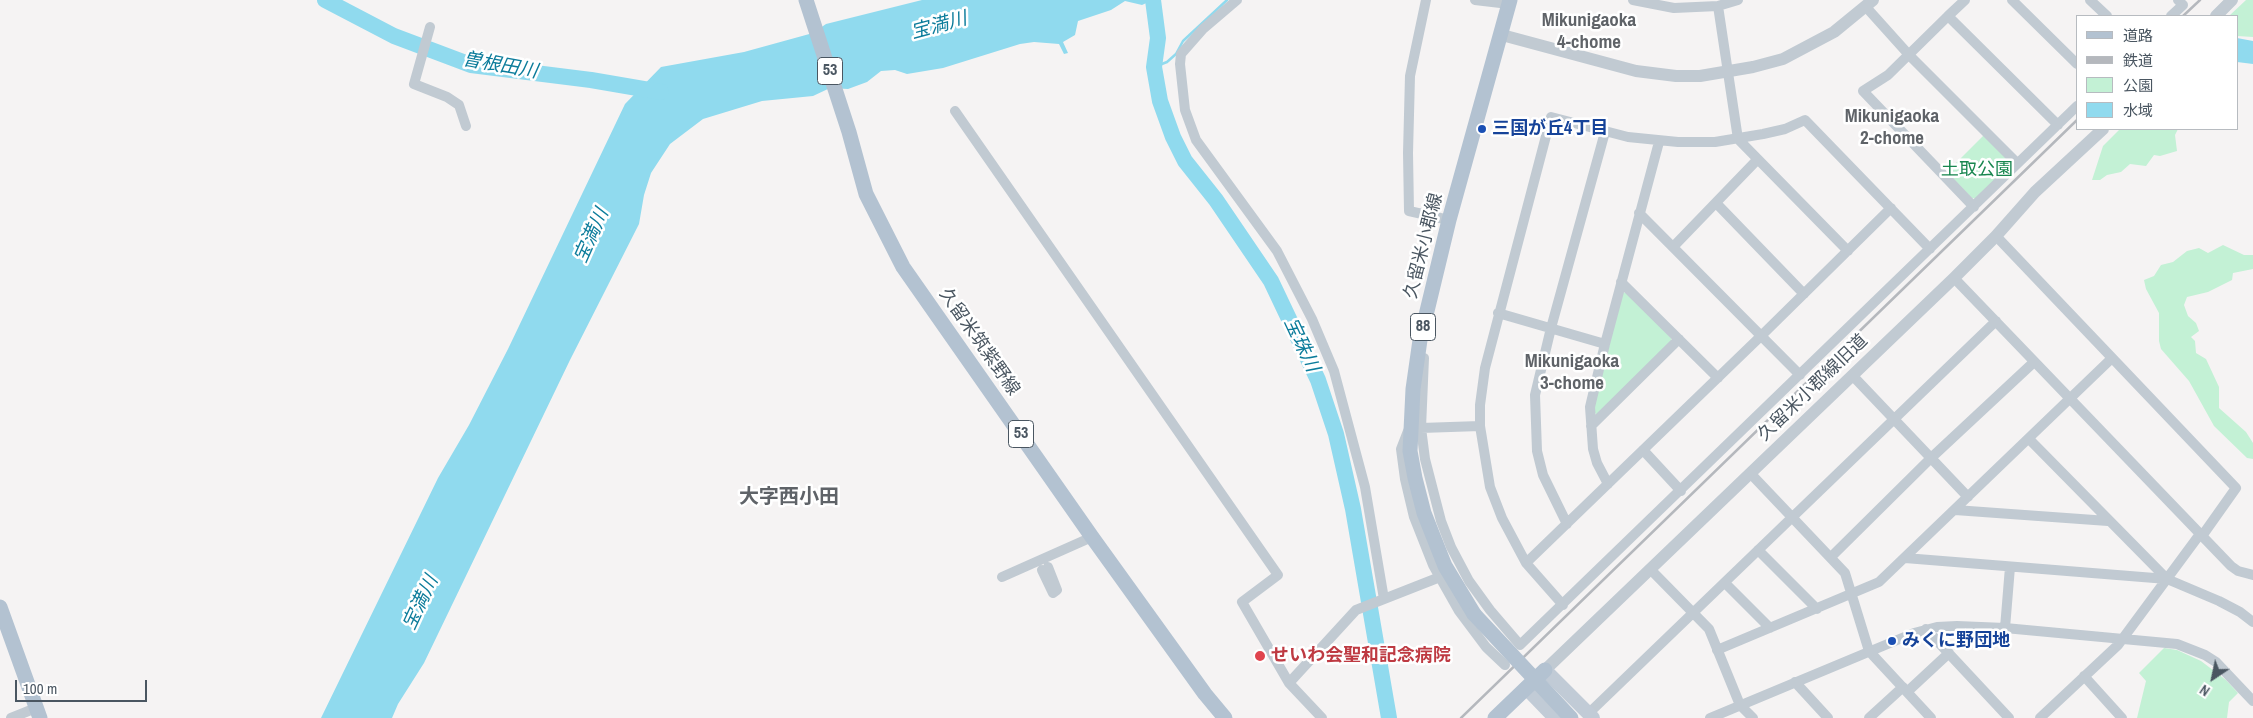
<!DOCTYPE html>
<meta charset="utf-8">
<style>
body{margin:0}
#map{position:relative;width:2253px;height:718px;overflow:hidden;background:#f5f3f3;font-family:"Archivo Narrow","Noto Sans JP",sans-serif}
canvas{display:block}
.legend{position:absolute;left:2076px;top:15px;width:162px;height:115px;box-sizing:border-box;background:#fff;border:1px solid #b7bbc0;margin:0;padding:6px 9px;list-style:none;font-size:15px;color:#4a5661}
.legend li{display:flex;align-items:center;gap:10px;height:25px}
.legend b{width:25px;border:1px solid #b7bbc0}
.north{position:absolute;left:2188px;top:653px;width:50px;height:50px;-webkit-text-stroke:4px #fff;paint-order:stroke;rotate:214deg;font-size:14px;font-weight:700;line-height:20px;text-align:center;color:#4a5661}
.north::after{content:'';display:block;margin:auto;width:18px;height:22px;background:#4a5661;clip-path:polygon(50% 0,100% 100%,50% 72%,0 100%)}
.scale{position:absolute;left:15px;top:680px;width:132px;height:22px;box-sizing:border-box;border:2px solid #4a5661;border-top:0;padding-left:6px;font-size:15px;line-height:18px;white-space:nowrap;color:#4a5661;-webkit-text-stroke:4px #fff;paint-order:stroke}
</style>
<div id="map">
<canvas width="2253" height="718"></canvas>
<ul class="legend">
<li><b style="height:6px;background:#b3c2d1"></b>道路</li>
<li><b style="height:6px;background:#b5b8bd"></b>鉄道</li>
<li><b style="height:14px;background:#c3f1d5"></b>公園</li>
<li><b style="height:14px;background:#90daee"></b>水域</li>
</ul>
<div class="north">N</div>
<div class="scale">100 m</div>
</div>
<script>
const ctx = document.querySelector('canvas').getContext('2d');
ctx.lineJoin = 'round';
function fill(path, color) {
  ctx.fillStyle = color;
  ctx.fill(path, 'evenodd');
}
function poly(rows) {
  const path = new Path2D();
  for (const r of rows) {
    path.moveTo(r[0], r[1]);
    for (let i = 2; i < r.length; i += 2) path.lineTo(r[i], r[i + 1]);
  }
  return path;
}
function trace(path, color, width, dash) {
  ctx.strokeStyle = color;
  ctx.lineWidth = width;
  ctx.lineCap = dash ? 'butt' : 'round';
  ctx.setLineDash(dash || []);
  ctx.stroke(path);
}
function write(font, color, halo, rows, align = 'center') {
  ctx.font = font + ' "Archivo Narrow","Noto Sans JP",sans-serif';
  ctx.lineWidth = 5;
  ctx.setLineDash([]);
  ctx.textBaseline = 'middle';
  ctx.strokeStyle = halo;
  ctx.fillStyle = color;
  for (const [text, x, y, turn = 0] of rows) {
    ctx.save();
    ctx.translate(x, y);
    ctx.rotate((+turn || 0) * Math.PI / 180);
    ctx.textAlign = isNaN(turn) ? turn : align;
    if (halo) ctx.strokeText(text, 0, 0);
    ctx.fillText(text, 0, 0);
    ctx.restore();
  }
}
const green = poly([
 [2246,0,2253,0,2253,37,2237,36,2237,16,2229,16],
 [2120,129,2178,129,2175,135,2177,151,2160,156,2154,155,2146,166,2130,164,2121,172,2107,175,2100,180,2092,180,2103,146],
 [1984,135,2011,161,2011,167,1977,199,1972,198,1947,172],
 [2223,245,2244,255,2253,255,2253,269,2233,273,2232,280,2208,292,2187,297,2184,305,2188,316,2196,323,2199,331,2191,337,2195,341,2196,353,2206,359,2219,387,2219,408,2246,432,2253,443,2253,459,2247,458,2214,426,2189,381,2161,349,2159,341,2159,313,2146,289,2144,280,2154,276,2161,265,2173,262,2187,251,2199,248,2208,253],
 [1627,292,1671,338,1671,342,1598,415,1593,412,1622,293],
 [2164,648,2177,650,2201,661,2226,680,2238,693,2229,702,2227,718,2137,718,2146,681,2139,673]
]);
const water = poly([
 [922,0,1153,0,1142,5,1125,1,1111,10,1078,21,1075,35,1063,42,1068,53,1064,54,1059,44,1034,42,1020,44,943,68,907,74,895,70,881,71,867,82,848,89,830,88,813,96,762,101,703,119,670,144,651,173,644,195,639,224,570,360,424,663,398,704,392,718,321,718,438,478,469,425,508,349,625,104,661,67,744,52,813,33,826,24],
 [2237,38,2253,41,2253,64,2237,62]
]);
const stream = poly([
 [1154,67,1167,62,1176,54,1183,41,1227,0]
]);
const river = poly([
 [325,0,394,36,471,65,591,80,661,92],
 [1153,0,1158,38,1154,67,1160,101,1173,137,1185,161,1216,200,1271,281,1318,380,1336,434,1353,509,1389,718]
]);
const minor = poly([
 [1237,0,1203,29,1181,54,1180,64,1185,110,1196,140,1277,251,1312,319,1334,371,1365,487,1384,599],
 [1426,0,1410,76,1408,153,1409,211,1449,220],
 [1475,0,1509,4],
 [1633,0,1674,8,1718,6,1738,0],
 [1965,0,1948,16,2058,125],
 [2012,0,2077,64],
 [2090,0,2107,16],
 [1718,6,1738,139,1848,251],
 [1866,7,1910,56,2017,163],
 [1948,16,1888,75,1863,91,1974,207],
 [2171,16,2183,5,2178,0],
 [430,27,414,84,447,97,459,105,466,126],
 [955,111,1278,575,1242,602,1289,683,1322,718],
 [1717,204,1804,294],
 [1639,213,1800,375],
 [1996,236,2236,488,2202,536],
 [1673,247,1757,160],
 [1954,278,2231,566,2238,571,2253,575],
 [1621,282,1718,378],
 [1498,313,1605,344],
 [1424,358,1421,428,1425,459,1441,521,1451,547,1469,581,1490,610,1520,645,2077,106],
 [1852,375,1968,497],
 [1591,426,1679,339],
 [1421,428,1480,426],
 [1408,431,1401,449,1405,479,1414,517,1433,565,1459,611,1486,647,1505,665],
 [2029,439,2167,579],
 [1643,450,1681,491],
 [1750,473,1845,573,1869,651,1931,718],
 [1608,484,1597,463,1593,449,1590,407,1605,344,1659,142],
 [1955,510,2108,521],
 [1567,524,1543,475,1537,451,1535,395,1551,328,1605,132],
 [1758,550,1817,609],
 [1831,557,1931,458,2034,362],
 [1905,558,2167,579,2219,601,2240,612,2253,622],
 [1526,563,1762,335,1891,208],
 [1042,570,1053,593,1057,590,1048,567],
 [1651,570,1709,629,1740,705,1753,718],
 [1002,577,1092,537],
 [1725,583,1770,628],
 [1563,605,1526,563,1502,518,1490,487,1480,426,1480,405,1485,368,1551,117,1628,137,1678,142,1715,142,1763,134,1785,129,1805,120,1930,249],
 [2005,628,2010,567],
 [1926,629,2009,718],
 [1717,650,1879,582,2111,359],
 [2084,676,2122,718],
 [1795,682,1828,718],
 [1289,683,1356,610,1440,577],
 [1907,692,1949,653],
 [1589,713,1996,321],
 [11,718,36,708],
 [1710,718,1914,633,1937,627,1957,626,2005,628,2177,644,2205,655,2216,662,2253,701],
 [1869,718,1903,687],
 [2040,718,2118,645,2200,534]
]);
const tertiary = poly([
 [2216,16,2232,0],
 [1502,35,1636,71,1676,76,1700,76,1753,67,1783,59,1834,32,1873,0],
 [1545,670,1954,278,1996,236,2035,192,2103,129]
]);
const secondary = poly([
 [1545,670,1593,718],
 [1526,688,1555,718]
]);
const primary = poly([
 [806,0,849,132,866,194,903,267,1092,537,1205,694,1225,718],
 [0,607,40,718],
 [1474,614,1445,566,1424,513,1415,478,1410,451,1413,389,1420,340,1449,220,1510,0],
 [1495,718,1545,670]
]);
const rail = poly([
 [2183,16,2200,0],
 [1461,718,2077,120]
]);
const primaryBridge = poly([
 [1474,614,1571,718]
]);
const markers = [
 [1482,129,5,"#1a4fb4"],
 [1892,641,5,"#1a4fb4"],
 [1260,656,6,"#e0444e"]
];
const shields = [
 [830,71,25],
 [1423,327,25],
 [1021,434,25]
];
const shieldNames = [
 ["53",830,71],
 ["88",1423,327],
 ["53",1021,434]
];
const transitNames = [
 ["三国が丘4丁目",1492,129],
 ["みくに野団地",1902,641]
];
const parkNames = [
 ["土取公園",1977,170]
];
const streetNames = [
 ["久留米小郡線",1424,246,-76],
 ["久留米筑紫野線",979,342,55],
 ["久留米小郡線旧道",1813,388,-44]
];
const healthNames = [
 ["せいわ会聖和記念病院",1271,656]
];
const neighbourhoodNames = [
 ["Mikunigaoka",1589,21],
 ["4-chome",1589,43],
 ["Mikunigaoka",1892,117],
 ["2-chome",1892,139],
 ["Mikunigaoka",1572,362],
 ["3-chome",1572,384]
];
const waterNames = [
 ["宝満川",939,26,-15],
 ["曽根田川",500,66,10],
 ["宝満川",592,236,-66],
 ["宝珠川",1301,345,65],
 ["宝満川",421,603,-65]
];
const quarterNames = [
 ["大字西小田",789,498]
];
fill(green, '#c3f1d5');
fill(water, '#90daee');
trace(stream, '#90daee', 2.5);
trace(river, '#90daee', 16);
trace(minor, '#c1cad2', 10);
trace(tertiary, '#c1cad2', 12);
trace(secondary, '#c1cbd6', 14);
trace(primary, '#b3c2d1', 15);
trace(rail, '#b5b8bd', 2.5);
trace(primaryBridge, '#b3c2d1', 15);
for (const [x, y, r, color] of markers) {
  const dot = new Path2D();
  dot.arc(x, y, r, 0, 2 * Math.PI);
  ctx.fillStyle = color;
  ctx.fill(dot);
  trace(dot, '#fff', 2);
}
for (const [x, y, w] of shields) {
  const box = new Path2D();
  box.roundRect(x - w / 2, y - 13.5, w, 27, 4);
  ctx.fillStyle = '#fff';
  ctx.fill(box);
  trace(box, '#4a5661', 1);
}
write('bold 16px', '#4a5661', null, shieldNames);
write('bold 18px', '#164399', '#fff', transitNames, 'left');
write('18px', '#17864f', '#fff', parkNames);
write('18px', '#4a5661', '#fff', streetNames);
write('bold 18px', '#be3a42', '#fff', healthNames, 'left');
write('bold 19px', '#5f6368', '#fff', neighbourhoodNames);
write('italic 19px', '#0c7c9b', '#fff', waterNames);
write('bold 20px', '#5f6368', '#fff', quarterNames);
</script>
